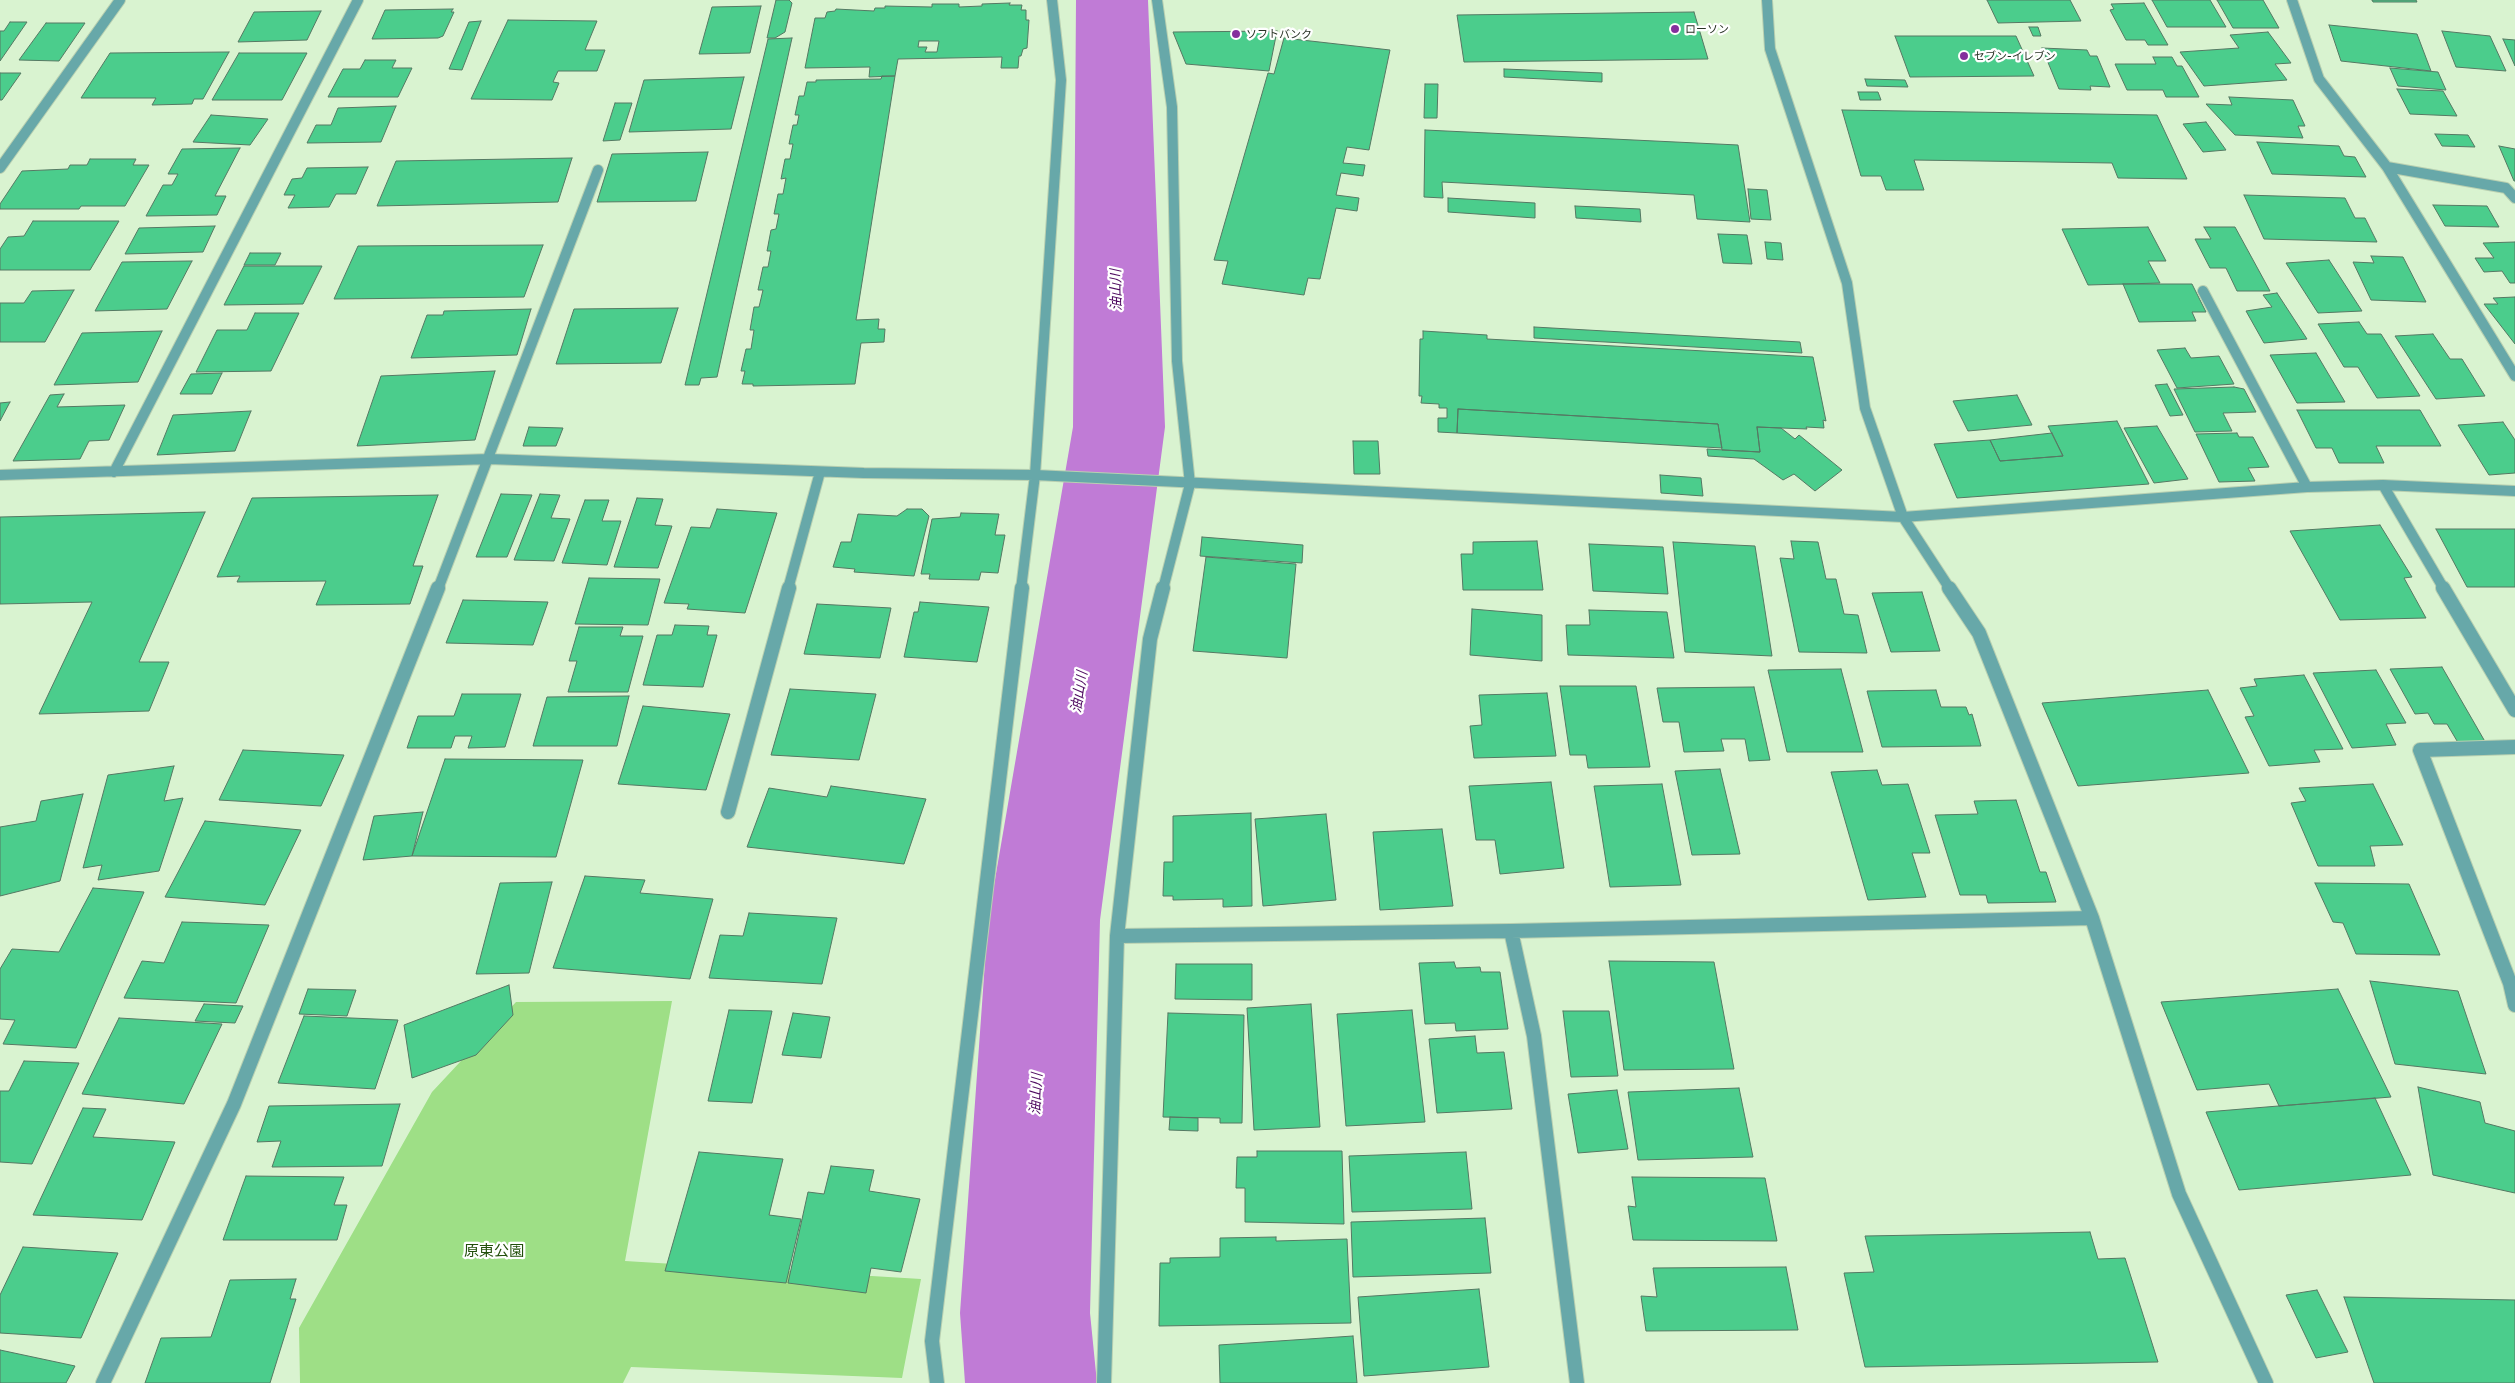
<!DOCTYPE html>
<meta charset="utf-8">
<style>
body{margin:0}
canvas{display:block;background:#d9f3d0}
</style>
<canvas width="2515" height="1383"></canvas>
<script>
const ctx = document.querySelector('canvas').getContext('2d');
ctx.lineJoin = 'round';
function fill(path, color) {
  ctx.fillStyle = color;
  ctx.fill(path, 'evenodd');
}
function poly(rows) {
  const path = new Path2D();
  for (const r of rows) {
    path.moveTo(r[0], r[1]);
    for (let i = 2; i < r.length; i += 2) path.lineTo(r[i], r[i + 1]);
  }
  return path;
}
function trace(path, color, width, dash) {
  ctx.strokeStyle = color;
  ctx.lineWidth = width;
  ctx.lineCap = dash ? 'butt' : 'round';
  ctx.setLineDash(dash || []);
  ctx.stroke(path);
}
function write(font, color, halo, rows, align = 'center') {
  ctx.font = font + ' Commissioner,"Noto Sans JP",sans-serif';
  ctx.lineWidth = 4.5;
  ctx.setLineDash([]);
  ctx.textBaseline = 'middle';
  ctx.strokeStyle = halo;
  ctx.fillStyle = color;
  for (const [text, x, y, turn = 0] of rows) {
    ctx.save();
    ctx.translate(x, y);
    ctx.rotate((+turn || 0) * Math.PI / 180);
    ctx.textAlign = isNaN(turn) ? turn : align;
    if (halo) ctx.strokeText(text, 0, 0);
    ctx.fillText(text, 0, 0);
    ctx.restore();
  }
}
const green = poly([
 [672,1001,625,1261,921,1279,902,1378,631,1367,623,1383,300,1383,299,1328,432,1092,516,1002]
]);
const river = poly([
 [1076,0,1148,0,1165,427,1100,920,1090,1313,1097,1383,965,1383,960,1313,988,920,1073,427,1076,0]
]);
const building = poly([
 [776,0,789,0,792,3,785,32,775,38,767,38,776,0],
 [1987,0,2070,0,2081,21,1998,23,1987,0],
 [2152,0,2210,0,2226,27,2167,27,2152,0],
 [2217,0,2263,0,2279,28,2233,28,2217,0],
 [2372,0,2416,0,2417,2,2373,2,2372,0],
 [1010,3,1009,5,1022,5,1021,10,1026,10,1026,20,1029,20,1027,48,1023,49,1021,56,1019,56,1018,68,1001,68,1002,57,898,59,895,76,869,77,870,67,805,68,815,18,825,18,827,12,835,11,836,9,874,11,875,8,885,8,885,6,932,7,932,4,959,4,959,7,982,6,982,4,1010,3],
 [919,41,939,41,937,52,925,52,927,47,918,47,919,41],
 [2144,3,2168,45,2148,45,2145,40,2126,40,2110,10,2114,9,2111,4,2144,3],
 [761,6,750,53,699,54,712,7,761,6],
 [453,9,451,12,454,12,443,36,438,38,372,39,385,10,453,9],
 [321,11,307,40,238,42,254,12,321,11],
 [1694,12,1708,59,1464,62,1457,15,1694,12],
 [508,20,597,21,585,50,605,50,597,71,558,71,553,82,559,83,552,100,471,99,508,20],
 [481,21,462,70,449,69,469,22,481,21],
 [10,22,27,22,0,61,0,31,4,31,10,22],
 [46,23,85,23,59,61,19,60,46,23],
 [2329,25,2417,34,2431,71,2341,61,2329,25],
 [2029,27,2038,27,2041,36,2033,36,2029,27],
 [1277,31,1269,71,1186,64,1173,32,1277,31],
 [2442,31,2490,36,2506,71,2456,67,2442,31],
 [2268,32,2291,63,2275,64,2287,80,2204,86,2180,52,2239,48,2230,35,2268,32],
 [1895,36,2016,36,2034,76,1910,77,1895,36],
 [792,38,717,377,701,378,699,385,685,385,768,39,792,38],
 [1284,38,1390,50,1369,150,1347,147,1343,163,1365,165,1363,176,1341,173,1336,195,1359,198,1357,211,1336,208,1320,279,1308,278,1304,295,1222,284,1228,261,1214,260,1268,73,1274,74,1284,38],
 [2503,39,2515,40,2515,66,2503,39],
 [2042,48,2087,50,2090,56,2097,56,2110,87,2090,86,2091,90,2059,89,2042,48],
 [229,52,203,99,194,99,192,104,152,105,156,98,81,98,110,53,229,52],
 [239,53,307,53,282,100,212,100,239,53],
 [2153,57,2172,57,2177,66,2182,66,2199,97,2166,97,2163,90,2127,90,2115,64,2156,64,2153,57],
 [365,60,396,60,392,68,412,68,398,97,328,97,343,69,360,69,365,60],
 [2390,68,2438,72,2446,90,2398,86,2390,68],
 [1504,69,1602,73,1602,82,1504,77,1504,69],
 [0,73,21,73,2,100,0,100,0,73],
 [882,76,895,76,856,320,879,319,878,329,885,329,884,342,861,343,855,384,753,386,753,384,742,384,745,371,741,371,746,349,751,349,754,330,750,330,754,307,759,307,763,290,758,290,763,267,768,267,771,251,767,251,771,230,776,229,779,214,774,214,778,194,783,194,786,178,781,179,785,159,790,159,793,144,789,144,793,125,797,125,799,115,795,115,799,96,804,96,807,82,816,82,816,80,881,79,882,76],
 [744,77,731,129,629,132,644,80,744,77],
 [1865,79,1905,80,1908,87,1867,86,1865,79],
 [1425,84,1438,84,1437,118,1424,118,1425,84],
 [2397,89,2443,91,2457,116,2410,114,2397,89],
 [1858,92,1878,92,1881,100,1860,100,1858,92],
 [2229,97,2293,100,2305,126,2298,126,2303,138,2235,135,2206,104,2232,105,2229,97],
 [615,103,632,103,620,140,603,141,615,103],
 [396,106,381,142,307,143,316,125,331,125,338,108,396,106],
 [1842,110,2157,115,2187,179,2118,178,2112,163,1914,160,1924,190,1886,190,1881,176,1861,176,1842,110],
 [211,115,268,119,250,145,193,142,211,115],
 [2206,122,2226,150,2203,152,2183,124,2206,122],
 [1425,130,1738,145,1750,222,1697,219,1694,195,1442,182,1443,198,1424,197,1425,130],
 [2435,134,2468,135,2475,147,2442,146,2435,134],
 [2257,142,2339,146,2344,156,2355,157,2366,177,2272,174,2257,142],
 [2499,146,2515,149,2515,181,2514,181,2499,146],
 [240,148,215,196,226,196,217,215,146,216,163,185,172,185,178,174,168,174,182,149,240,148],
 [708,152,696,201,597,202,612,154,708,152],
 [572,158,558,202,377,206,396,161,572,158],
 [90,159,136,159,133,165,149,165,125,206,81,206,79,209,0,209,0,204,22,171,68,169,70,165,87,165,90,159],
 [368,167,356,194,336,194,329,207,288,208,295,195,284,195,292,179,302,178,307,168,368,167],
 [1748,189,1767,190,1771,220,1751,219,1748,189],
 [2244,195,2345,198,2355,218,2365,218,2377,242,2264,239,2244,195],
 [1448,198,1535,203,1535,218,1448,212,1448,198],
 [2433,205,2487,206,2499,227,2445,226,2433,205],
 [1575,206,1640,209,1641,222,1576,218,1575,206],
 [33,221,119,221,90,270,0,270,0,249,8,237,24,236,33,221],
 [215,226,203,252,125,254,139,228,215,226],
 [2148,227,2166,261,2148,261,2160,283,2088,285,2062,229,2148,227],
 [2204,227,2235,227,2270,291,2237,291,2226,268,2210,268,2195,239,2211,239,2204,227],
 [1718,234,1747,235,1752,264,1723,263,1718,234],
 [1765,242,1781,243,1783,260,1767,259,1765,242],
 [2515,242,2515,283,2510,283,2502,271,2484,272,2475,258,2494,258,2483,243,2515,242],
 [543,245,524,297,334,299,358,246,543,245],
 [250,253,281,253,275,265,244,265,250,253],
 [2371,256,2403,257,2426,302,2371,300,2353,262,2374,263,2371,256],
 [2329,260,2362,311,2318,313,2286,263,2329,260],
 [192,261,167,309,95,311,122,262,192,261],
 [244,266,322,266,303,304,224,305,244,266],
 [2123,284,2192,284,2206,312,2192,312,2196,321,2139,322,2123,284],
 [74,290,45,342,0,342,0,303,24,303,32,291,74,290],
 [2277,293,2307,339,2264,343,2246,311,2272,307,2263,295,2277,293],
 [2515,297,2515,344,2484,304,2498,304,2493,298,2515,297],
 [678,308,661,363,556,364,574,309,678,308],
 [531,309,517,355,411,358,427,315,443,315,444,311,531,309],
 [255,313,299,313,271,371,196,372,217,330,247,330,255,313],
 [2359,322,2367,334,2381,334,2420,396,2377,398,2358,367,2344,367,2318,324,2359,322],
 [1534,327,1800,342,1802,353,1534,338,1534,327],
 [162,331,138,382,54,385,82,333,162,331],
 [1423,331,1487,335,1487,339,1813,357,1826,421,1823,420,1824,428,1806,427,1807,429,1757,427,1760,452,1722,450,1718,424,1458,409,1457,433,1438,432,1438,418,1447,418,1447,408,1439,408,1439,404,1421,403,1422,396,1419,396,1420,339,1423,339,1423,331],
 [2433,334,2450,359,2462,359,2485,396,2436,399,2395,336,2433,334],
 [2185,348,2191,358,2219,356,2234,384,2177,388,2157,350,2185,348],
 [2316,353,2345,402,2297,403,2270,355,2316,353],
 [495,371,475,440,357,446,381,376,495,371],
 [222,373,212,394,180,394,191,374,222,373],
 [2167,384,2183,415,2170,416,2155,385,2167,384],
 [2234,387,2244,389,2256,412,2223,413,2232,431,2195,432,2174,389,2234,387],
 [64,394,57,407,125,405,109,440,89,441,80,459,13,461,50,395,64,394],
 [2017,395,2032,425,1968,431,1953,401,2017,395],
 [10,402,0,421,0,403,10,402],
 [1458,409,1718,424,1722,448,1457,433,1458,409],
 [2297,410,2420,410,2441,446,2376,446,2384,463,2339,463,2332,448,2316,448,2297,410],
 [251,411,235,451,157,455,173,415,251,411],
 [2117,421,2149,484,1957,498,1934,444,1990,440,2000,461,2063,456,2048,426,2117,421],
 [2503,422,2515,440,2515,473,2489,475,2458,425,2503,422],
 [2157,426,2188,479,2154,483,2124,428,2157,426],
 [529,427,563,428,556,446,523,446,529,427],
 [1757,427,1781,428,1795,439,1799,435,1842,470,1815,491,1794,474,1783,480,1754,459,1708,456,1707,449,1760,452,1757,427],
 [2052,433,2063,456,2000,461,1990,440,2052,433],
 [2237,433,2239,437,2253,437,2269,467,2248,468,2255,481,2219,482,2196,434,2237,433],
 [1353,441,1378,441,1380,474,1354,474,1353,441],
 [1660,475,1701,478,1703,496,1661,493,1660,475],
 [501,494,532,495,507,557,476,557,501,494],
 [540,494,560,495,551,518,570,519,554,561,514,560,540,494],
 [438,495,413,566,423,566,410,604,316,605,326,581,237,582,240,576,217,577,252,498,438,495],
 [637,498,663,499,655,525,672,526,658,568,614,567,637,498],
 [585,500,609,500,602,521,621,521,607,565,562,563,585,500],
 [717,509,777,513,745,613,687,609,689,604,664,603,691,527,710,528,717,509],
 [907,509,922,509,929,516,914,576,854,572,855,569,833,567,841,542,851,542,858,514,897,516,907,509],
 [205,512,139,662,169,662,149,711,39,714,92,602,0,604,0,517,205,512],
 [961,513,999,514,995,535,1005,535,998,573,981,572,979,580,929,579,930,574,921,574,932,519,960,517,961,513],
 [2380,525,2412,577,2404,578,2426,618,2340,620,2290,531,2380,525],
 [2436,529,2515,529,2515,587,2467,587,2436,529],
 [1202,537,1303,545,1302,563,1200,556,1202,537],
 [1537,541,1543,590,1463,590,1461,554,1473,554,1473,542,1537,541],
 [1791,541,1818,542,1826,579,1836,579,1844,614,1858,615,1867,653,1799,652,1780,558,1794,559,1791,541],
 [1673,542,1755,546,1772,656,1685,652,1673,542],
 [1589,544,1663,547,1668,594,1593,591,1589,544],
 [1206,557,1296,564,1287,658,1193,651,1206,557],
 [589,578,660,579,648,625,575,624,589,578],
 [1922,592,1940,651,1891,652,1872,593,1922,592],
 [463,600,548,602,533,645,446,643,463,600],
 [920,602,989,607,977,662,904,657,914,612,918,612,920,602],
 [817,604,891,608,880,658,804,654,817,604],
 [1472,609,1542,615,1542,661,1470,655,1472,609],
 [1589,610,1667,612,1674,658,1568,655,1566,625,1590,625,1589,610],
 [675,625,709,626,707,635,717,635,703,687,643,685,657,635,672,635,675,625],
 [579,627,623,627,620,636,643,636,628,692,568,692,577,661,569,661,579,627],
 [2442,667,2487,745,2460,746,2447,724,2434,724,2428,713,2415,714,2390,669,2442,667],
 [1841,669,1863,752,1787,752,1768,670,1841,669],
 [2376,670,2406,723,2386,724,2396,745,2352,748,2313,673,2376,670],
 [2304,675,2343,749,2314,750,2320,762,2269,766,2245,717,2254,716,2240,688,2257,686,2254,679,2304,675],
 [1560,686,1636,686,1650,767,1588,768,1586,755,1570,755,1560,686],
 [1754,687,1770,760,1749,761,1745,739,1721,739,1724,751,1684,752,1679,722,1663,722,1657,688,1754,687],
 [790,689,876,694,859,760,771,755,790,689],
 [1936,690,1941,707,1966,707,1969,715,1972,714,1981,746,1882,747,1867,691,1936,690],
 [2208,690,2249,773,2078,786,2042,703,2208,690],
 [1547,693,1556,756,1474,758,1470,726,1482,725,1479,695,1547,693],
 [462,694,521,694,505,747,468,748,472,736,455,736,451,748,407,748,418,716,454,716,462,694],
 [629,696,617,746,533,746,547,697,629,696],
 [643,706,730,714,706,790,618,784,643,706],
 [243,750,344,755,321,806,219,800,243,750],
 [445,759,583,760,556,857,412,856,445,759],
 [174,766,164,801,183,798,159,871,98,880,102,865,83,868,108,775,174,766],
 [1720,769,1740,854,1692,855,1675,771,1720,769],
 [1877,770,1882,785,1908,784,1930,853,1912,853,1926,897,1868,900,1831,772,1877,770],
 [1551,782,1564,868,1500,874,1495,840,1476,840,1469,786,1551,782],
 [1662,784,1681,885,1610,887,1594,786,1662,784],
 [2373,784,2403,845,2370,846,2375,866,2318,866,2291,803,2306,801,2299,788,2373,784],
 [831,786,926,799,904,864,747,847,769,788,827,797,831,786],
 [83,794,60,881,0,896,0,827,36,821,41,801,83,794],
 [2016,800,2040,872,2046,872,2056,902,1988,903,1986,895,1960,895,1935,815,1978,814,1974,801,2016,800],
 [423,812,412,856,363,860,374,816,423,812],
 [1251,813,1252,906,1223,907,1223,899,1173,900,1173,896,1163,896,1164,862,1173,862,1173,816,1251,813],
 [1326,814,1336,900,1263,906,1255,819,1326,814],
 [205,821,301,830,265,905,165,897,205,821],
 [1442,829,1453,906,1380,910,1373,832,1442,829],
 [585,876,645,880,640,893,713,899,690,979,553,968,585,876],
 [552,882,529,973,476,974,500,883,552,882],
 [2315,883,2409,884,2440,955,2356,954,2343,923,2333,922,2315,883],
 [93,888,144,892,76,1048,3,1044,15,1020,0,1019,0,969,12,949,59,952,93,888],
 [749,913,837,918,822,984,709,978,720,935,743,936,749,913],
 [182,922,269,925,236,1003,124,998,142,961,164,963,182,922],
 [1609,961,1714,962,1734,1069,1624,1070,1609,961],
 [1454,962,1456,968,1480,967,1481,972,1500,972,1508,1029,1456,1031,1455,1023,1425,1024,1419,963,1454,962],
 [1176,964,1252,964,1252,1000,1175,999,1176,964],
 [2370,981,2458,991,2486,1074,2395,1064,2370,981],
 [509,985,513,1015,476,1055,412,1078,404,1025,509,985],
 [308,989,356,990,347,1016,299,1014,308,989],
 [2338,989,2391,1097,2279,1106,2269,1084,2197,1090,2161,1002,2338,989],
 [204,1004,243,1006,235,1023,195,1021,204,1004],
 [1311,1004,1320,1127,1254,1130,1247,1008,1311,1004],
 [729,1010,772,1011,752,1103,708,1101,729,1010],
 [1412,1010,1425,1122,1346,1126,1337,1014,1412,1010],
 [1563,1011,1609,1011,1618,1076,1571,1077,1563,1011],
 [793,1013,830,1017,821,1058,782,1055,793,1013],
 [1168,1013,1244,1015,1242,1123,1220,1123,1220,1118,1163,1117,1168,1013],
 [304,1016,398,1020,375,1089,278,1083,304,1016],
 [119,1018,222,1024,184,1104,82,1094,119,1018],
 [1475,1036,1477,1053,1504,1052,1512,1109,1437,1113,1429,1039,1475,1036],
 [24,1061,79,1063,32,1164,0,1162,0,1091,9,1091,24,1061],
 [2418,1087,2480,1102,2485,1123,2515,1131,2515,1193,2433,1175,2418,1087],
 [1739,1088,1753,1157,1638,1160,1628,1092,1739,1088],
 [1617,1090,1628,1149,1578,1153,1568,1094,1617,1090],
 [2375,1098,2411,1175,2239,1190,2206,1112,2375,1098],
 [400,1104,382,1166,272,1167,281,1141,257,1142,269,1106,400,1104],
 [83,1108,106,1109,93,1137,175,1142,142,1220,33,1215,83,1108],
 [1170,1117,1198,1118,1198,1131,1169,1130,1170,1117],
 [1257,1151,1342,1151,1344,1224,1245,1222,1245,1188,1236,1188,1237,1157,1257,1157,1257,1151],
 [699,1152,783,1159,769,1215,801,1219,786,1283,665,1271,699,1152],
 [1466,1152,1472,1209,1352,1212,1349,1156,1466,1152],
 [831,1166,874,1170,869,1191,920,1199,901,1272,871,1268,866,1293,788,1283,808,1192,824,1194,831,1166],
 [246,1176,344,1177,334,1205,347,1205,337,1240,223,1240,246,1176],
 [1632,1177,1765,1178,1777,1241,1633,1240,1628,1206,1636,1207,1632,1177],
 [1485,1218,1491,1273,1353,1277,1351,1222,1485,1218],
 [2090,1232,2098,1259,2125,1258,2158,1362,1865,1367,1844,1273,1874,1272,1865,1236,2090,1232],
 [1276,1237,1276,1241,1347,1239,1351,1323,1159,1326,1160,1263,1170,1263,1170,1258,1220,1257,1220,1238,1276,1237],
 [23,1247,118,1253,81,1338,0,1333,0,1295,23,1247],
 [1786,1267,1798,1330,1646,1331,1641,1296,1657,1297,1653,1268,1786,1267],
 [296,1279,290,1299,296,1299,270,1383,145,1383,161,1338,211,1337,230,1280,296,1279],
 [1479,1289,1489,1367,1364,1376,1358,1297,1479,1289],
 [2317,1290,2348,1352,2316,1358,2286,1295,2317,1290],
 [2344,1297,2515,1300,2515,1383,2374,1383,2344,1297],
 [1353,1336,1357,1383,1220,1383,1219,1345,1353,1336],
 [0,1350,75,1366,66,1383,0,1383,0,1350]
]);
const minorFar1 = poly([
 [1157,0,1172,107,1177,361,1190,484,1163,589],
 [1767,0,1770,49,1847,283,1865,408,1903,517,1950,589],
 [2292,0,2319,79,2387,167,2515,376],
 [2387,167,2506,188,2515,198],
 [0,168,120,0],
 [2203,291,2307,487],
 [114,472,358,0],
 [0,475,489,459,864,473,1035,475,1903,517,2307,487,2383,485,2515,491],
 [2383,485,2444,589],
 [438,589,598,170],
 [788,589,820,472],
 [1021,589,1035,475,1061,80,1052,0]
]);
const minor = poly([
 [1949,588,1979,633,2092,918,2179,1194,2266,1383],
 [2443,588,2515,710],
 [2515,747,2420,750,2510,983,2515,1005],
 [728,812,789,588],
 [1511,931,1534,1036,1577,1383],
 [1117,936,1511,931,2092,918],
 [103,1383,234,1104,438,588],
 [937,1383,932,1341,1022,588],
 [1104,1383,1117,936,1150,639,1163,588]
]);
const markers = [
 [1675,29,5,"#842f9d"],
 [1236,34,5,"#842f9d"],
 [1964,56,5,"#842f9d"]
];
const farPoinames = [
 ["ローソン",1685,29],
 ["ソフトバンク",1246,34],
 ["セブン-イレブン",1974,56]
];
const waterNames = [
 ["油山川",1116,290,-91],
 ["油山川",1079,692,-81],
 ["油山川",1036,1094,-87]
];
const nearParknames = [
 ["原東公園",494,1251]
];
fill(green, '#9edf86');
fill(river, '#c07bd6');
fill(building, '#4bcd8c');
trace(building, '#557963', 1);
trace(minorFar1, '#b9d0b1', 12);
trace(minor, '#b9d0b1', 16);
trace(minorFar1, '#67a8a9', 10);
trace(minor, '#67a8a9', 14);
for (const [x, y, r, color] of markers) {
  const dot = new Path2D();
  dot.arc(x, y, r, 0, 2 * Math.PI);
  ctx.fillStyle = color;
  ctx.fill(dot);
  trace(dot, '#fff', 2);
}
write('11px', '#283225', '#fff', farPoinames, 'left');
write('italic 14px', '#4e0a60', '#fff', waterNames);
write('15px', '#224f0b', '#fff', nearParknames);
</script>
